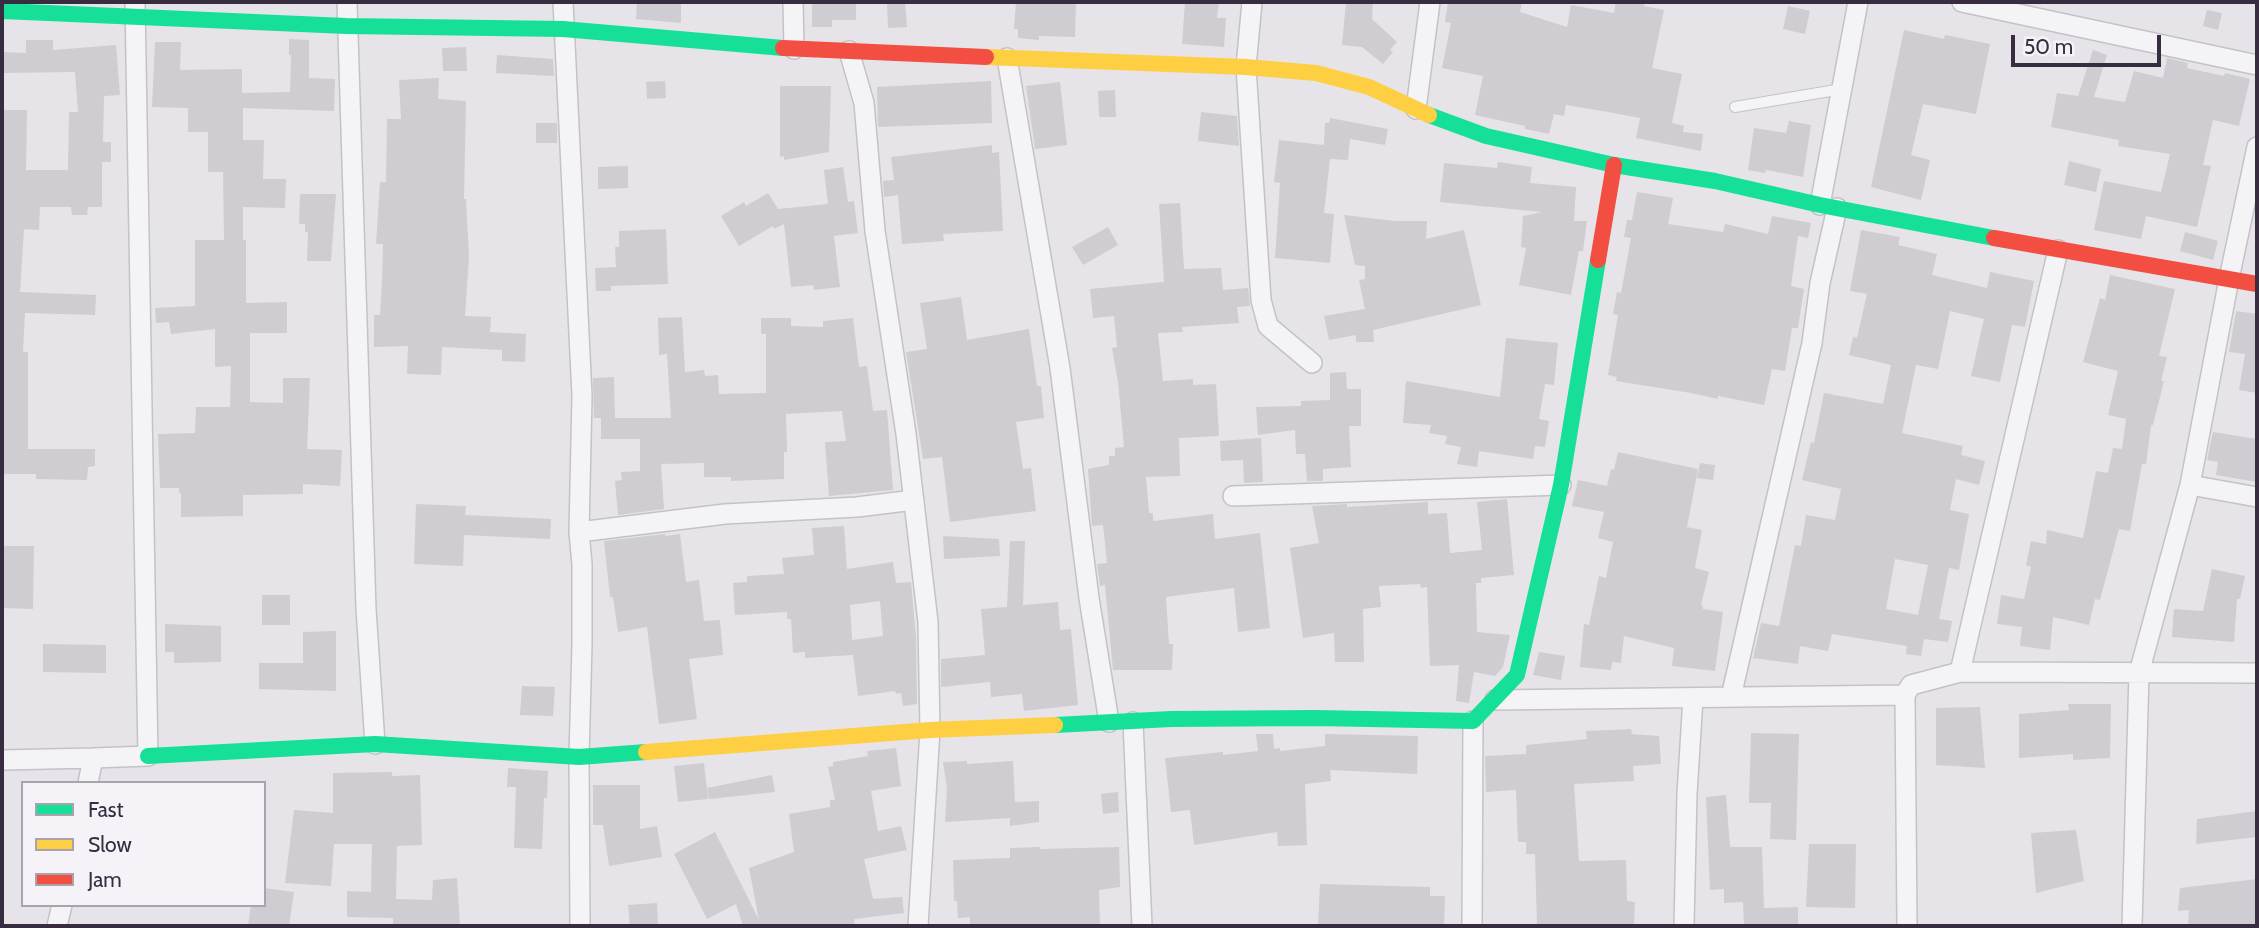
<!DOCTYPE html>
<style>
body{margin:0}
#map{position:relative;width:2259px;height:928px;overflow:hidden;background:#e6e4e9;font-family:Cabin,sans-serif}
canvas{display:block}
.frame{position:absolute;inset:0;border:4px solid #372c40;pointer-events:none}
.legend{position:absolute;left:21px;top:781px;width:245px;height:126px;box-sizing:border-box;background:#f5f3f7;border:2px solid #a9a3ae;margin:0;padding:9px 12px;list-style:none;font-size:21px;color:#372c40}
.legend li{display:flex;align-items:center;gap:14px;height:35px}
.legend b{width:35px;border:2px solid #a9a3ae}
.scale{position:absolute;left:2011px;top:35px;width:150px;height:32px;box-sizing:border-box;border:4px solid #372c40;border-top:0;padding-left:9px;font-size:21px;line-height:24px;white-space:nowrap;color:#372c40;-webkit-text-stroke:5px #f5f3f7;paint-order:stroke}
</style>
<div id="map">
<canvas width="2259" height="928"></canvas>
<div class="frame"></div>
<ul class="legend">
<li><b style="height:9px;background:#16e098"></b>Fast</li>
<li><b style="height:9px;background:#ffcf43"></b>Slow</li>
<li><b style="height:9px;background:#f24e42"></b>Jam</li>
</ul>
<div class="scale">50 m</div>
</div>
<script>
const ctx = document.querySelector('canvas').getContext('2d');
ctx.lineJoin = 'round';
function fill(path, color) {
  ctx.fillStyle = color;
  ctx.fill(path, 'evenodd');
}
function poly(rows) {
  const path = new Path2D();
  for (const r of rows) {
    path.moveTo(r[0], r[1]);
    for (let i = 2; i < r.length; i += 2) path.lineTo(r[i], r[i + 1]);
  }
  return path;
}
function trace(path, color, width, dash) {
  ctx.strokeStyle = color;
  ctx.lineWidth = width;
  ctx.lineCap = dash ? 'butt' : 'round';
  ctx.setLineDash(dash || []);
  ctx.stroke(path);
}
const building = poly([
 [637,2,681,3,681,23,636,19],
 [812,2,856,2,856,20,832,20,832,27,812,27],
 [887,2,905,2,907,27,888,28],
 [1016,2,1076,2,1075,37,1039,36,1039,40,1018,38,1018,29,1014,29],
 [1185,2,1219,2,1217,18,1226,18,1224,47,1182,44],
 [1346,2,1373,2,1372,19,1397,42,1390,50,1393,52,1383,64,1362,47,1342,45],
 [1448,2,1522,2,1520,12,1567,27,1571,5,1614,13,1616,2,1645,2,1644,6,1664,10,1652,68,1682,74,1672,123,1684,126,1683,132,1703,134,1701,151,1636,138,1640,118,1608,112,1566,105,1564,116,1554,114,1549,134,1525,129,1525,126,1475,115,1483,76,1442,68,1451,23,1445,22],
 [1788,6,1810,11,1805,34,1783,29],
 [2207,10,2222,13,2218,30,2203,26],
 [1904,30,1944,39,1945,35,1990,44,1976,114,1923,104,1911,155,1930,160,1921,200,1871,187],
 [289,39,309,40,309,78,335,79,334,111,243,108,243,140,264,140,263,179,286,179,285,208,243,207,243,240,246,240,246,303,287,302,287,333,250,333,250,402,283,403,283,378,310,378,307,449,342,450,340,486,303,484,303,494,243,495,243,516,181,517,181,493,179,493,179,488,160,488,158,434,195,433,196,407,230,407,231,366,215,367,215,329,171,334,169,322,156,323,155,308,195,306,195,240,224,240,223,172,208,172,208,132,188,132,188,108,152,107,155,42,181,42,180,70,242,69,242,93,290,92,291,55,289,55],
 [26,40,53,40,53,50,116,45,120,95,104,96,103,142,111,142,111,162,102,162,102,207,88,207,87,215,72,215,71,207,40,207,39,230,24,229,20,292,96,295,95,315,25,313,23,352,28,352,28,449,95,449,95,466,88,467,87,480,36,479,36,474,2,474,2,110,27,110,26,170,68,170,69,112,78,112,75,72,2,73,2,52,26,53],
 [466,47,467,71,443,71,442,48],
 [2093,50,2107,55,2094,97,2125,102,2134,71,2163,78,2167,58,2188,63,2187,68,2224,76,2225,73,2250,79,2239,126,2213,120,2203,165,2211,166,2197,227,2146,216,2141,239,2094,230,2104,181,2161,192,2170,154,2118,146,2119,140,2051,127,2057,93,2078,96],
 [497,55,553,59,554,76,496,73],
 [439,78,438,99,466,101,464,199,466,199,469,257,465,316,491,317,490,332,526,334,525,362,502,361,502,350,442,347,441,375,407,374,408,346,374,347,374,315,380,315,382,281,383,244,376,244,380,182,386,182,387,119,401,119,399,80],
 [665,81,666,98,647,99,646,82],
 [991,81,992,123,878,127,877,87],
 [1060,82,1067,145,1035,149,1026,86],
 [780,86,831,86,829,152,784,160,784,156,780,157],
 [1115,90,1116,117,1099,117,1098,91],
 [1201,112,1237,116,1239,146,1198,141],
 [1330,118,1388,129,1385,145,1350,139,1348,160,1330,159,1324,213,1334,214,1330,263,1275,258,1280,183,1274,182,1279,140,1324,145,1325,123,1329,123],
 [1789,121,1811,125,1803,177,1766,170,1765,173,1748,170,1754,128,1786,133],
 [536,123,557,123,557,143,536,143],
 [992,145,992,153,999,152,1003,231,943,234,944,241,902,244,898,195,884,197,883,181,894,180,891,157],
 [2069,161,2101,169,2096,192,2064,185],
 [1498,162,1532,167,1530,183,1576,187,1574,221,1587,221,1583,251,1579,251,1571,295,1519,285,1526,248,1521,247,1523,216,1542,212,1440,202,1444,163,1497,168],
 [628,166,628,188,598,189,598,167],
 [843,167,848,202,854,201,858,233,834,236,840,287,814,290,813,285,791,287,784,224,774,229,773,226,739,246,721,216,744,202,746,206,768,193,778,209,828,204,824,170],
 [1637,192,1673,198,1668,224,1723,232,1725,224,1768,234,1772,216,1811,223,1808,238,1798,236,1791,286,1804,289,1798,328,1792,328,1785,371,1772,369,1764,405,1718,396,1718,399,1691,393,1616,381,1617,377,1608,375,1618,315,1613,314,1617,292,1621,293,1631,238,1624,237,1627,220,1632,220],
 [300,194,336,194,331,261,307,261,308,232,305,232,305,224,299,224],
 [1180,203,1184,269,1221,268,1223,290,1248,288,1250,306,1237,307,1239,323,1182,327,1183,332,1158,333,1163,381,1193,379,1193,385,1216,384,1219,436,1179,438,1180,476,1146,477,1149,513,1153,513,1153,521,1213,514,1215,539,1260,533,1270,628,1238,632,1234,588,1166,597,1169,644,1173,644,1172,670,1113,670,1105,585,1100,586,1097,564,1107,563,1103,525,1092,526,1088,469,1109,465,1109,456,1115,456,1115,448,1124,447,1118,382,1112,348,1117,347,1114,316,1093,318,1090,289,1164,282,1159,204],
 [1344,215,1395,221,1427,221,1426,239,1464,230,1481,305,1373,330,1374,342,1356,342,1356,335,1329,340,1324,316,1365,309,1359,280,1365,279,1365,266,1355,265],
 [1108,227,1118,245,1083,265,1072,247],
 [666,229,668,284,611,286,611,291,596,291,595,268,616,267,615,247,619,247,619,231],
 [1861,230,1900,237,1898,245,1937,254,1932,275,1987,288,1990,272,2034,281,2025,327,2012,325,2000,382,1971,376,1984,319,1950,311,1938,369,1916,365,1902,433,1963,446,1961,455,1985,461,1979,485,1956,479,1950,510,1969,514,1959,570,1949,568,1939,619,1952,621,1948,642,1924,639,1921,656,1906,654,1907,646,1832,634,1828,651,1800,646,1798,664,1753,658,1761,623,1779,626,1795,545,1801,546,1806,515,1835,520,1841,489,1802,480,1811,442,1814,443,1824,393,1883,404,1891,365,1849,355,1853,337,1857,338,1867,294,1850,291],
 [1895,559,1928,565,1918,615,1886,609],
 [2185,232,2218,241,2213,260,2180,251],
 [2110,275,2175,289,2159,356,2167,357,2161,381,2164,381,2153,425,2151,425,2146,464,2142,464,2130,531,2119,529,2100,600,2095,599,2089,625,2053,617,2050,650,2020,646,2022,627,1997,624,2001,595,2024,599,2031,567,2026,565,2031,541,2046,544,2047,530,2083,538,2096,471,2108,473,2113,448,2122,449,2126,419,2108,415,2118,371,2083,362,2100,298,2105,300],
 [961,297,967,340,1029,329,1037,386,1041,386,1044,418,1016,422,1023,469,1031,468,1036,511,950,522,942,457,923,459,906,352,927,349,920,303],
 [2236,311,2257,314,2257,393,2239,390,2245,354,2229,352],
 [682,317,685,372,704,370,705,376,718,375,719,394,766,393,766,334,761,334,761,318,791,318,791,326,823,327,823,321,853,318,859,367,867,366,873,411,887,410,893,490,829,496,825,442,846,441,842,411,786,414,787,452,784,452,784,479,731,481,731,477,704,477,704,463,661,464,664,509,618,515,615,481,622,480,621,472,640,471,640,439,601,439,601,418,671,418,667,354,659,355,658,318],
 [1506,338,1558,343,1554,385,1545,384,1539,419,1549,421,1545,447,1535,446,1533,459,1479,451,1477,467,1457,464,1461,447,1445,444,1447,436,1429,433,1431,425,1403,423,1406,381,1500,397],
 [1346,372,1347,389,1361,389,1361,426,1349,426,1351,467,1323,469,1323,481,1307,481,1305,454,1296,454,1295,430,1258,435,1256,407,1301,406,1301,401,1330,400,1330,373],
 [614,377,615,418,594,418,593,378],
 [2213,432,2257,439,2257,482,2216,475,2218,462,2207,460],
 [1261,438,1263,482,1244,483,1243,460,1221,461,1220,441],
 [1618,452,1698,469,1687,527,1702,530,1695,568,1709,572,1701,605,1703,606,1703,609,1723,612,1715,671,1672,666,1674,648,1624,636,1621,663,1612,662,1611,670,1580,667,1584,624,1589,625,1599,576,1606,578,1613,542,1598,538,1604,512,1572,506,1578,480,1607,486,1611,469,1614,470],
 [1700,463,1715,465,1713,480,1697,478],
 [1507,499,1514,575,1481,578,1481,583,1476,583,1477,632,1510,635,1503,667,1495,676,1474,672,1469,703,1456,701,1459,665,1430,666,1427,587,1421,588,1420,584,1379,586,1381,607,1363,609,1364,662,1335,662,1334,633,1303,638,1290,548,1319,543,1312,506,1347,504,1347,507,1428,502,1428,514,1447,513,1450,553,1482,550,1477,502],
 [416,504,466,506,465,515,551,519,550,539,464,535,463,566,414,564],
 [844,526,847,569,893,562,896,583,911,582,916,637,917,704,903,706,901,693,896,694,895,691,858,696,853,655,805,658,805,652,793,653,791,619,787,619,787,612,735,615,733,583,747,582,747,576,784,574,782,558,814,555,812,528],
 [880,601,883,636,852,640,850,605],
 [665,534,665,536,680,534,686,582,699,580,704,621,720,620,723,655,689,659,697,719,659,724,647,627,618,632,613,597,610,597,604,541],
 [943,536,999,539,1000,556,944,559],
 [1010,541,1025,541,1023,605,1058,602,1060,630,1071,629,1078,705,1024,711,1022,694,991,697,990,682,941,687,941,659,985,655,981,609,1007,607],
 [2,546,34,546,33,609,2,608],
 [2212,569,2245,576,2240,599,2237,599,2234,642,2172,637,2174,609,2203,611],
 [262,595,290,595,290,625,262,625],
 [165,624,221,626,221,662,174,663,174,652,165,652],
 [336,631,336,691,259,689,259,663,303,663,303,632],
 [43,644,106,645,106,673,43,672],
 [1539,652,1565,656,1561,680,1533,675],
 [522,686,555,687,553,716,520,715],
 [2068,704,2111,704,2110,758,2073,760,2073,754,2019,758,2019,714,2069,710],
 [1980,707,1985,768,1936,765,1936,708],
 [1631,729,1632,734,1659,736,1661,764,1633,766,1634,781,1574,784,1579,861,1626,860,1627,901,1635,902,1634,926,1537,926,1535,854,1526,854,1526,842,1518,842,1516,790,1486,792,1485,756,1526,754,1526,745,1587,739,1586,731],
 [1751,733,1799,734,1796,840,1770,839,1771,803,1749,803],
 [1256,734,1273,734,1274,749,1280,748,1280,751,1325,746,1325,734,1418,736,1417,774,1330,770,1331,781,1305,784,1307,845,1278,846,1277,832,1194,845,1190,810,1171,812,1165,758,1223,752,1223,755,1258,751],
 [896,748,901,786,871,791,878,831,901,826,907,850,864,859,873,899,902,897,904,913,854,919,855,926,743,926,736,904,707,919,674,854,715,832,759,920,749,868,794,852,789,814,830,807,830,800,835,800,828,767,833,766,833,762,868,756,867,751],
 [967,761,967,764,1013,761,1015,802,1039,801,1039,822,1010,826,1010,818,945,822,947,788,943,762],
 [704,763,708,799,678,802,674,766],
 [508,768,548,771,547,798,544,798,542,849,514,848,516,787,507,787],
 [392,772,392,776,420,775,422,845,397,846,396,899,432,900,433,880,457,878,460,926,393,926,393,918,347,917,347,891,371,892,372,844,334,844,331,886,285,883,294,810,333,813,333,773],
 [772,775,775,792,709,799,707,788],
 [593,785,640,785,640,829,657,826,662,857,609,866,603,825,593,825],
 [1118,792,1119,812,1103,814,1101,794],
 [1726,795,1730,847,1762,847,1764,908,1798,907,1798,926,1744,926,1743,902,1724,903,1724,889,1710,890,1706,797],
 [2257,811,2257,837,2196,844,2197,819],
 [2076,830,2084,881,2036,893,2031,833],
 [1809,844,1856,844,1855,908,1806,907],
 [1040,847,1040,849,1119,847,1120,887,1099,890,1100,926,970,926,970,917,958,918,957,901,954,901,953,860,1010,858,1010,848],
 [2257,879,2257,926,2188,926,2189,910,2178,911,2180,888],
 [1320,884,1430,887,1430,896,1445,896,1444,926,1318,926],
 [264,888,294,892,289,926,248,926,251,905,264,905],
 [657,903,658,926,630,926,628,905]
]);
const lane = poly([
 [1735,107,1842,89]
]);
const street = poly([
 [347,2,366,609,375,744],
 [563,2,582,396,579,532,582,564,582,644,579,757,580,926],
 [793,2,794,49],
 [1252,2,1246,67,1261,300,1268,326,1312,363],
 [1962,2,2257,65],
 [849,51,864,103,875,231,906,434,928,622,930,730,918,926],
 [1007,58,1060,368,1089,598,1109,722],
 [1416,109,1430,2],
 [1820,205,1858,2],
 [2190,485,2257,497],
 [1233,496,1561,485],
 [579,532,725,514,857,507,914,500],
 [1960,672,2058,250],
 [1731,697,1812,343,1820,283,1837,208],
 [1495,700,1905,695],
 [1133,722,1142,926],
 [2,760,93,758],
 [88,783,93,758,148,756,135,2],
 [57,926,62,905],
 [1472,926,1473,721],
 [1684,926,1687,794,1693,698],
 [1907,926,1905,695,1911,685,1960,672,2257,673],
 [2132,926,2139,673,2190,485,2229,279,2257,147]
]);
const fast = poly([
 [2,11,346,26,563,29,783,48],
 [1429,115,1486,136,1614,165,1715,181,1820,205,1994,238],
 [1055,725,1171,719,1315,718,1473,721,1517,675,1561,485,1598,260],
 [148,756,375,744,579,757,646,752]
]);
const slow = poly([
 [986,57,1246,67,1316,73,1369,87,1429,115],
 [646,752,930,730,1055,725]
]);
const jam = poly([
 [783,48,986,57],
 [1994,238,2257,284],
 [1598,260,1614,165]
]);
fill(building, '#cfcdd1');
trace(lane, '#c4c2c7', 12);
trace(street, '#c4c2c7', 22);
trace(lane, '#f4f3f5', 10);
trace(street, '#f4f3f5', 19);
trace(fast, '#16e098', 16);
trace(slow, '#ffcf43', 16);
trace(jam, '#f24e42', 16);
</script>
